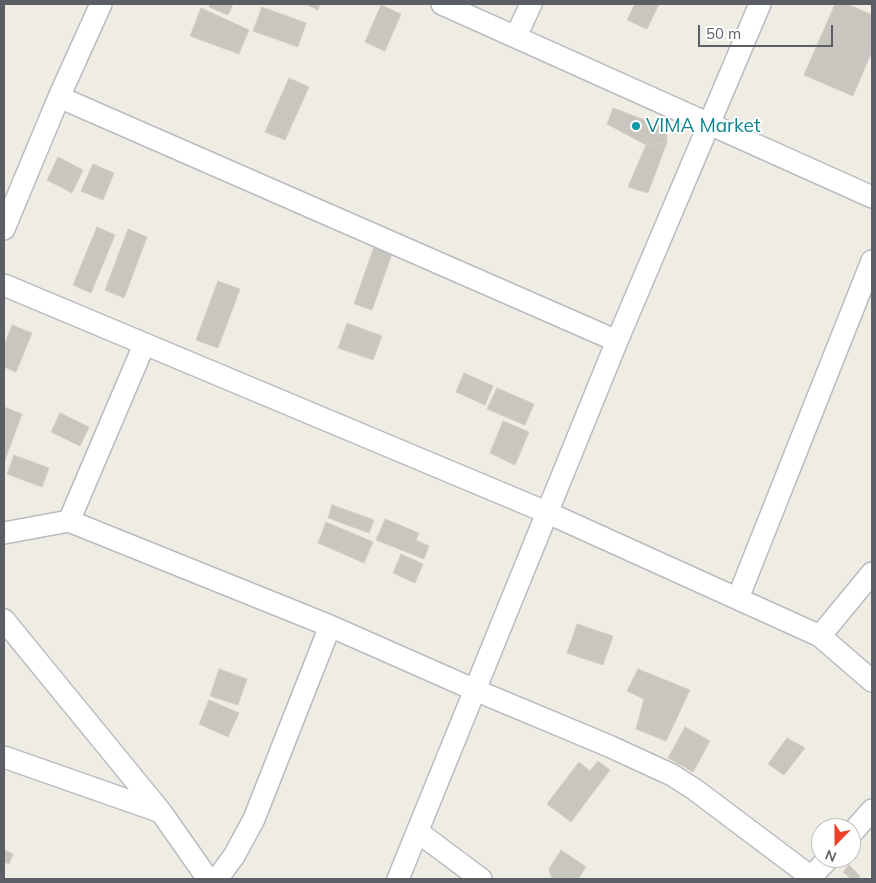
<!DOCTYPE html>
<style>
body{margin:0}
#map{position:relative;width:876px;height:883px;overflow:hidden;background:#efede3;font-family:Mulish,sans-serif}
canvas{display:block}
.frame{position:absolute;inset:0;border:5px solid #5b5f65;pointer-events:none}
.north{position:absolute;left:811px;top:818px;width:50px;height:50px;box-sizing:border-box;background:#fff;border:1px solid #bdbfc1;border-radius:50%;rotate:202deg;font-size:14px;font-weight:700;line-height:20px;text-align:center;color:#5b5f65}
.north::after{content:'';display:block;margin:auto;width:18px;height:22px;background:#ee412a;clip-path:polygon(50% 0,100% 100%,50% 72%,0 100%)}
.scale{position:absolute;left:698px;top:25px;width:135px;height:22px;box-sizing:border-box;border:2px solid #5b5f65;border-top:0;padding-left:6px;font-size:15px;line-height:18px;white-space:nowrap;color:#5b5f65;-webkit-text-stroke:4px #fff;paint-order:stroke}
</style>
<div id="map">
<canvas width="876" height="883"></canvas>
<div class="frame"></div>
<div class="north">N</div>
<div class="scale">50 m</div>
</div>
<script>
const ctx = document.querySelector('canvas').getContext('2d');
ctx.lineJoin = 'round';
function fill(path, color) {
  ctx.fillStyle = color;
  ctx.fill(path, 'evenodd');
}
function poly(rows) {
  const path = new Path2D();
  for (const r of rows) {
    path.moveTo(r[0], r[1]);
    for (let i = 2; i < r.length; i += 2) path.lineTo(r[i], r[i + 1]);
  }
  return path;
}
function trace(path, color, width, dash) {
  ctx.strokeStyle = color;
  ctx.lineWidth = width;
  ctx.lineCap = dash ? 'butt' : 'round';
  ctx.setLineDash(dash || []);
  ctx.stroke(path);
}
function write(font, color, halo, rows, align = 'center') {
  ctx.font = font + ' Mulish,sans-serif';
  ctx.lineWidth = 4;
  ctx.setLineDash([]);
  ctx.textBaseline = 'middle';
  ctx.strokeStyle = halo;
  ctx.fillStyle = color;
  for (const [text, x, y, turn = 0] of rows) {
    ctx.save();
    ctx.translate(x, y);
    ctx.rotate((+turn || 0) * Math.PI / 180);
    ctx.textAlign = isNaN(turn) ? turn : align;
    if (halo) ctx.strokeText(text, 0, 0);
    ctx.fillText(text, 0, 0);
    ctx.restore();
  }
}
const building = poly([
 [210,4,233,4,228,15,209,7,210,4],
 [305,4,320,4,318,10,305,4],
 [635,4,659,4,647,29,627,20,635,4],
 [835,4,847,4,872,15,872,51,853,96,804,75,835,4],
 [381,5,401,14,385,51,365,42,381,5],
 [262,7,306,23,298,47,253,31,262,7],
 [201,8,249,30,239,54,190,36,201,8],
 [289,78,309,87,285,140,265,132,289,78],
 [613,108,666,128,646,145,607,124,613,108],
 [666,128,667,142,646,145,666,128],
 [667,142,648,193,628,187,646,145,667,142],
 [58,157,83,170,72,193,47,180,58,157],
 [93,164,114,173,103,200,81,191,93,164],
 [97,227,115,235,91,293,73,285,97,227],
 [128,229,147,237,124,298,105,290,128,229],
 [374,247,392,254,372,310,354,304,374,247],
 [218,281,240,289,218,348,196,340,218,281],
 [347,323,382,336,373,360,338,348,347,323],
 [12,325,32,333,16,372,4,367,4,346,12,325],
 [464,373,493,386,485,405,456,392,464,373],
 [497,388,534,404,525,425,487,409,497,388],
 [4,407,22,414,4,463,4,407],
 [60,413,89,427,80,446,51,432,60,413],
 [503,421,529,432,515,465,490,453,503,421],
 [14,455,49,468,42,487,7,474,14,455],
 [332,505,374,520,369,533,328,518,332,505],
 [385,519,419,533,416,540,429,546,424,559,376,540,385,519],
 [326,522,373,542,364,563,318,543,326,522],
 [401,554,423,564,415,583,393,573,401,554],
 [577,624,613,636,603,665,567,653,577,624],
 [219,669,247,679,238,705,210,696,219,669],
 [638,669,690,690,666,741,636,729,644,699,627,691,638,669],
 [209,700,239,713,228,737,199,724,209,700],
 [685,727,710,741,693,772,668,758,685,727],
 [787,738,805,748,784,775,768,764,787,738],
 [598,761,610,770,571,822,547,804,579,762,590,771,598,761],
 [4,850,13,854,9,864,4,862,4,850],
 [561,850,586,867,578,879,552,879,549,869,561,850],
 [849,865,860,876,857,879,851,879,843,872,849,865]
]);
const minor = poly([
 [442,4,872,197],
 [516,36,531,4],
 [59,97,617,341],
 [4,229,59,97,101,4],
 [4,285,546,512,820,636,872,681],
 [69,521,144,345],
 [4,533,69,521,330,626,475,690,609,746,672,775,694,789,811,877],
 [738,598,872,261],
 [4,620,161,812,208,879],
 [820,636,872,573],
 [4,757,161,812],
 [418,832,481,879],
 [851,834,872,810],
 [217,879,234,856,254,819,330,626],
 [398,879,617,341,760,4],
 [809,879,829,858]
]);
const markers = [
 [636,126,5,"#0f9aa8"]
];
const cultureNames = [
 ["VIMA Market",646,126]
];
fill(building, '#c9c6c0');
trace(building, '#d3cec1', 1);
trace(minor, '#b8bbc0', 24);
trace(minor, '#fff', 21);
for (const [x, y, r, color] of markers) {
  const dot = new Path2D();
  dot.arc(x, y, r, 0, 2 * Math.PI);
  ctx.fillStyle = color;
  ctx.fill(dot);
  trace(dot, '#fff', 2);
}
write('19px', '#0d838f', '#fff', cultureNames, 'left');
</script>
